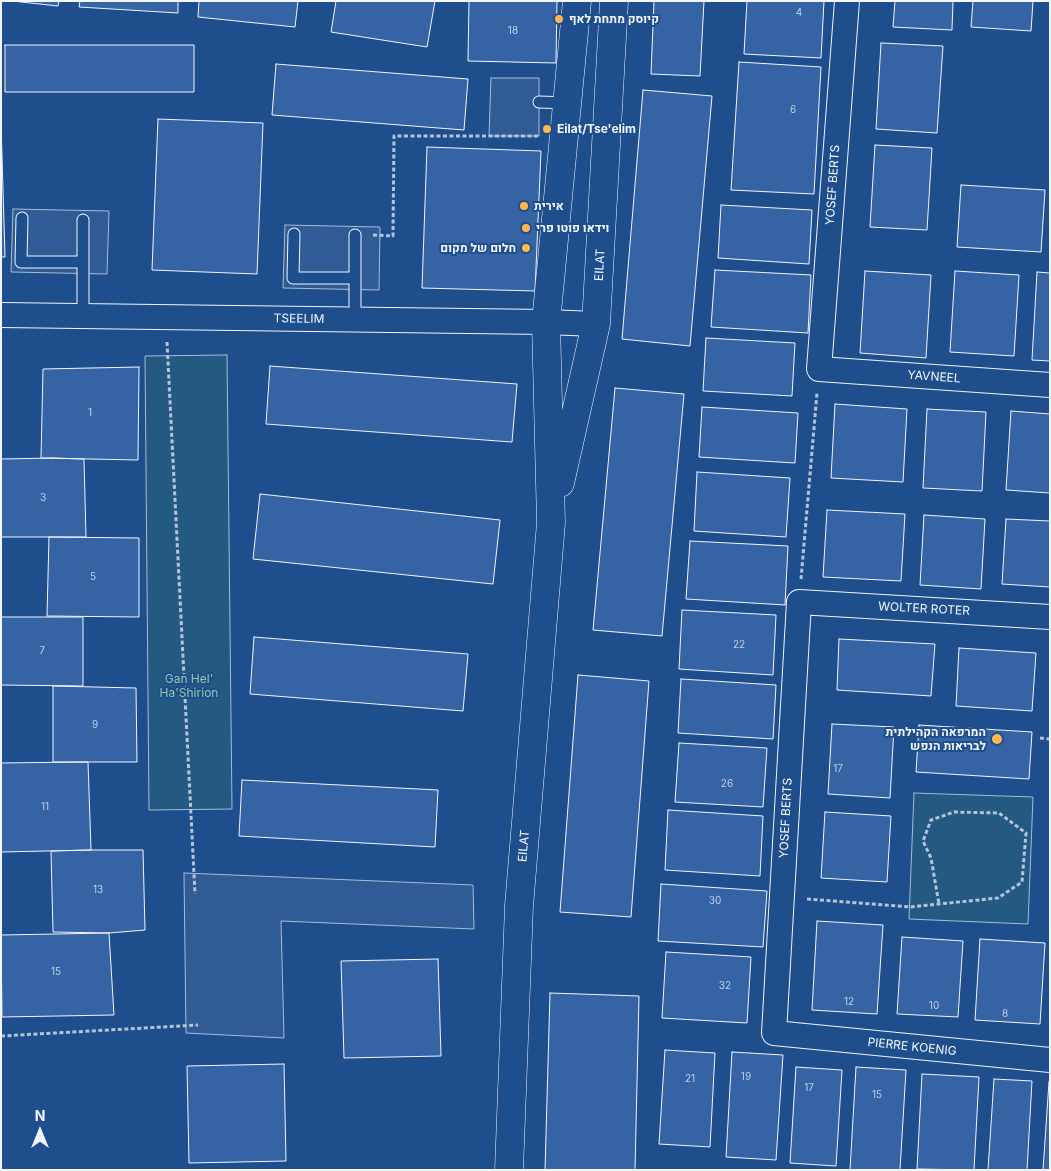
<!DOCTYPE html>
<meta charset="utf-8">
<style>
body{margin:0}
#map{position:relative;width:1051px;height:1171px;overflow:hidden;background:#1f4e8c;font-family:Inter,sans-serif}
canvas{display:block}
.frame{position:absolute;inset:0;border:2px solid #f2f6ff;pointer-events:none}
.north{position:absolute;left:15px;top:1106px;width:50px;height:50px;-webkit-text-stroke:4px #1f4e8c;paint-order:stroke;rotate:0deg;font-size:14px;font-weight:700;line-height:20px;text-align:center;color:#f2f6ff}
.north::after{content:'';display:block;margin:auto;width:18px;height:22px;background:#f2f6ff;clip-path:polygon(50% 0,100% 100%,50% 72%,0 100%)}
</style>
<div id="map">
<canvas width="1051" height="1171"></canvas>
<div class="frame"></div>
<div class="north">N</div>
</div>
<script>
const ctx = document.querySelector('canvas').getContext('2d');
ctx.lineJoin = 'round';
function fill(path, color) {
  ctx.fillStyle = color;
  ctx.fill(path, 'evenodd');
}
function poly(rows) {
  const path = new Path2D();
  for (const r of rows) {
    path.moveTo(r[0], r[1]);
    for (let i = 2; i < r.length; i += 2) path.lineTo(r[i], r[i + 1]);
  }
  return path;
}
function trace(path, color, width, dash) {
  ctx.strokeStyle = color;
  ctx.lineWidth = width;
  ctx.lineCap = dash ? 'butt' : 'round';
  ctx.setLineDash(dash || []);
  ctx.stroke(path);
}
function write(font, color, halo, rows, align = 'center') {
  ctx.font = font + ' Inter,Heebo,sans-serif';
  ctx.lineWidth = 4;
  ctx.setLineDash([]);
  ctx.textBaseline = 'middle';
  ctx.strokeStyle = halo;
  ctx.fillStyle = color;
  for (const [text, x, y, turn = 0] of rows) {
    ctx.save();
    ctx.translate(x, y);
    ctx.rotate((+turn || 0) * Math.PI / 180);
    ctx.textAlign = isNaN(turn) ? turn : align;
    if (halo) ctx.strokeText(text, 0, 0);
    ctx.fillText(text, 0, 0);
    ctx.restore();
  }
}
const green = poly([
 [227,355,232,809,149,810,145,356,227,355],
 [914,793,1033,797,1028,924,909,919,914,793]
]);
const parking = poly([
 [491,78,539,78,539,136,489,136,491,78],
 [13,209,109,211,107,274,11,272,13,209],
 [285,225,380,227,379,290,283,288,285,225],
 [184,873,473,885,474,929,281,921,284,1038,186,1033,184,873]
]);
const building = poly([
 [12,1,59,1,58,6,12,1],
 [80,1,178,1,178,13,79,7,80,1],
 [199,1,298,1,295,27,198,17,199,1],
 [336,1,435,1,427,47,331,32,336,1],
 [469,1,557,1,556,63,468,61,469,1],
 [654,1,704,1,700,76,651,74,654,1],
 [747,1,824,1,821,58,744,54,747,1],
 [895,1,953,1,952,30,893,27,895,1],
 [973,1,1033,1,1031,31,971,27,973,1],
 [881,43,943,46,937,133,876,129,881,43],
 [5,45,194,45,194,92,5,92,5,45],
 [739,62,821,67,814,194,731,190,739,62],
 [276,64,468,79,464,130,272,115,276,64],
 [643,90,712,96,690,346,622,339,643,90],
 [158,119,263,123,257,274,152,270,158,119],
 [1,123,5,257,1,257,1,123],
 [875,145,932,148,927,230,870,227,875,145],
 [427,147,541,151,535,291,422,288,427,147],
 [961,185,1045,190,1041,252,957,247,961,185],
 [721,205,812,210,809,264,718,258,721,205],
 [715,270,811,275,808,333,711,327,715,270],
 [865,271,931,275,926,358,860,353,865,271],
 [955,271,1019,275,1014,356,950,352,955,271],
 [1037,272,1050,273,1050,361,1032,360,1037,272],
 [706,338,795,343,792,396,703,391,706,338],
 [270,366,517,384,512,442,266,424,270,366],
 [139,367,138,460,41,458,43,369,139,367],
 [615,388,684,394,662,636,593,630,615,388],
 [835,404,907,409,903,482,831,478,835,404],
 [702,407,798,413,795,463,699,457,702,407],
 [927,409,986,412,982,491,923,488,927,409],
 [1011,411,1050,414,1050,493,1006,490,1011,411],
 [53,458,84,459,86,537,1,537,1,459,53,458],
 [697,472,790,478,786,537,694,531,697,472],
 [260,494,500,520,493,584,253,559,260,494],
 [827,510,905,514,901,581,823,577,827,510],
 [924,515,985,519,981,589,920,585,924,515],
 [1006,519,1050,521,1050,587,1002,584,1006,519],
 [49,537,139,538,139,617,47,616,49,537],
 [690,541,788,546,785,605,686,599,690,541],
 [682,610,776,615,773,675,679,669,682,610],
 [1,617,83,617,83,686,1,685,1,617],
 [254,637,468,654,463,711,250,694,254,637],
 [839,639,935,644,931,696,837,690,839,639],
 [959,648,1036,653,1032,711,956,706,959,648],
 [578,675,649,681,631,917,560,912,578,675],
 [681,679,776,685,773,739,678,733,681,679],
 [53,686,136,688,137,762,53,762,53,686],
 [832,724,894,727,890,798,828,794,832,724],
 [919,725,1032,732,1029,779,916,772,919,725],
 [679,743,767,748,763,807,675,802,679,743],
 [79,762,88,762,91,850,1,852,1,763,79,762],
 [242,780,438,790,435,847,239,836,242,780],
 [668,810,763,816,760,876,665,870,668,810],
 [825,812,891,816,887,882,821,878,825,812],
 [91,850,143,850,145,930,109,933,53,932,51,851,91,850],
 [661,884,767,891,763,947,658,941,661,884],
 [817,921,883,925,877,1014,812,1010,817,921],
 [109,933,114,1015,2,1017,1,935,109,933],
 [902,937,963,941,958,1017,897,1014,902,937],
 [980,939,1045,943,1040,1024,975,1020,980,939],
 [666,952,751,957,747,1023,662,1018,666,952],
 [438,959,441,1056,344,1058,341,961,438,959],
 [550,993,639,996,635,1170,545,1170,550,993],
 [665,1050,715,1053,710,1147,659,1144,665,1050],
 [732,1052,783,1055,776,1160,726,1157,732,1052],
 [284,1064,286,1161,189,1163,187,1066,284,1064],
 [796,1067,842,1070,836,1166,790,1163,796,1067],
 [856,1067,906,1070,900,1170,850,1170,856,1067],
 [922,1074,979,1077,974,1170,917,1169,922,1074],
 [994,1079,1032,1081,1027,1170,988,1170,994,1079],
 [1049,1082,1050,1082,1050,1170,1043,1170,1049,1082]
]);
const path = poly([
 [373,235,393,236,394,136,538,136],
 [167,342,195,894],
 [801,579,817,393],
 [1040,738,1050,739],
 [807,899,910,907,939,904,998,898,1022,882,1026,833,999,813,954,812,931,820,923,841,931,858,939,904],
 [1,1036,198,1025]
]);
const service = poly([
 [539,102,567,103],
 [22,218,21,262,83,262],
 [294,234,293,278,355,278],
 [355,235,355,319],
 [83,315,83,220]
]);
const minor = poly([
 [847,1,819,369,1050,385],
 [1,315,546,322,596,324],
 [1050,617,799,602,774,1033,1050,1060]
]);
const tertiary = poly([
 [560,483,596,324,614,1],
 [509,1170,519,906,551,523,546,322,577,1]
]);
const markers = [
 [559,19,5,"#ffb74d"],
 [547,129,5,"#ffb74d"],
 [524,206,5,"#ffb74d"],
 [526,228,5,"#ffb74d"],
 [526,248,5,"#ffb74d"],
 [997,739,6,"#ffb74d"]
];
const numberNames = [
 ["4",799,13],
 ["18",513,31],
 ["6",793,110],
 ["1",90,413],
 ["3",43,498],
 ["5",93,577],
 ["22",739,645],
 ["7",42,651],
 ["9",95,725],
 ["17",838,769],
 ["26",727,784],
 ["11",45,807],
 ["13",98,890],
 ["30",715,901],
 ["15",56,972],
 ["32",725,986],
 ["12",849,1002],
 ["10",934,1006],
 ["8",1005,1014],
 ["19",746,1077],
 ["21",690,1079],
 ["17",809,1088],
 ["15",877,1095]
];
const poiNames = [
 ["קיוסק מתחת לאף",569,19],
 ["Eilat/Tse'elim",557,129],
 ["אירית",534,206],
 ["וידאו פוטו פרי",536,228],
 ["חלום של מקום",516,248,"right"],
 ["המרפאה הקהילתית",986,732,"right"],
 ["לבריאות הנפש",986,746,"right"]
];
const streetNames = [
 ["YOSEF BERTS",833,185,-86],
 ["EILAT",600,265,-87],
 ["TSEELIM",299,319,1],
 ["YAVNEEL",934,377,4],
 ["WOLTER ROTER",924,609,3],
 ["YOSEF BERTS",786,818,-87],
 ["EILAT",524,846,-85],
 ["PIERRE KOENIG",912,1047,6]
];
const parkNames = [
 ["Gan Hel'",189,679],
 ["Ha'Shirion",189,693]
];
fill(green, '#245a82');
trace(green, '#a8bbd7', 1);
fill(parking, '#305b95');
trace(parking, '#a8bbd7', 1);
fill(building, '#3563a3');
trace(building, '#f2f6ff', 1);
trace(service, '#f2f6ff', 13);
trace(minor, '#f2f6ff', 26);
trace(tertiary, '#f2f6ff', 29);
trace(path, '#b3c4dc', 3, [4, 2.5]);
trace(service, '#1f4e8c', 11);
trace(minor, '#1f4e8c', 24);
trace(tertiary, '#1f4e8c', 28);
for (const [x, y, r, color] of markers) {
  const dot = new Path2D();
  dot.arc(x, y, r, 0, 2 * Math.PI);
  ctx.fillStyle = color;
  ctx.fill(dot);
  trace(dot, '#1f4e8c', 2);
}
write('10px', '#c3d1e8', null, numberNames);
write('bold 12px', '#f2f6ff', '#1f4e8c', poiNames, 'left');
write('12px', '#f2f6ff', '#1f4e8c', streetNames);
write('12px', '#97c8a6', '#1f4e8c', parkNames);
</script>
